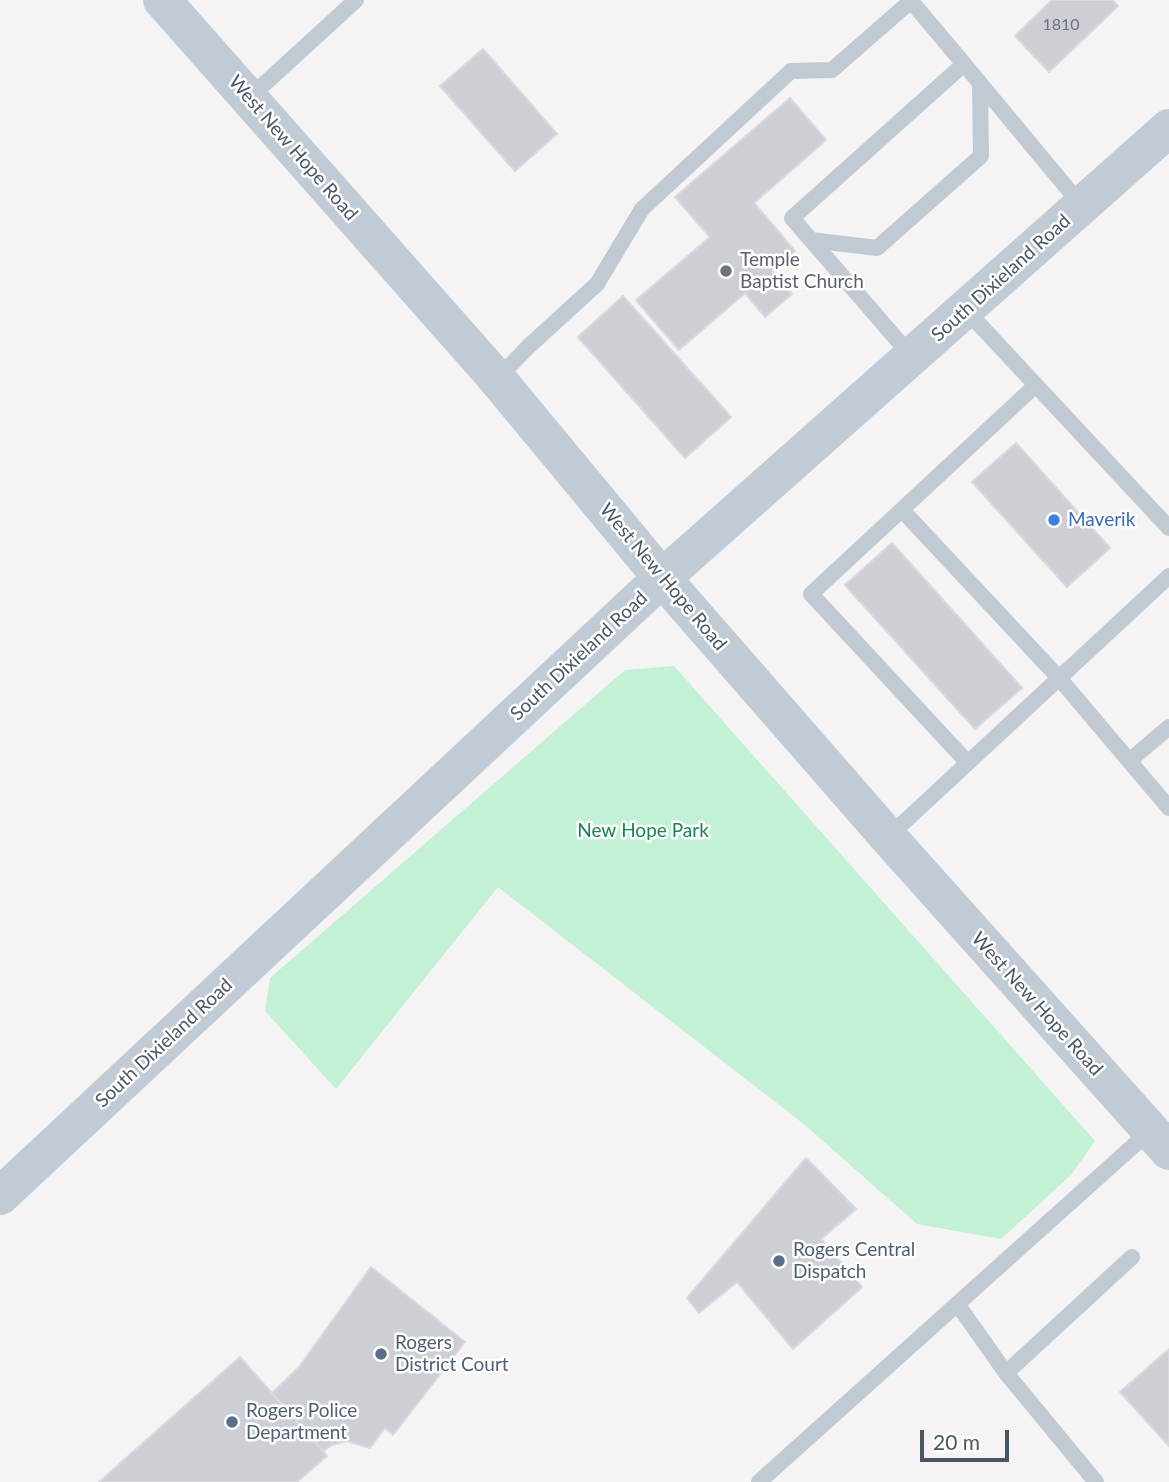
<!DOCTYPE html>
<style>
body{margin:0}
#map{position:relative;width:1169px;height:1482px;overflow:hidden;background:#f5f3f3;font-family:Lato,sans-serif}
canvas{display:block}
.scale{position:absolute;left:920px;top:1430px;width:89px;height:32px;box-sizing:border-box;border:4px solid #4a5661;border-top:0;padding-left:9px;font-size:21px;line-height:24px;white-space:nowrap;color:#4a5661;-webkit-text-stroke:5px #fff;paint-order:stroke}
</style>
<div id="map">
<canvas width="1169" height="1482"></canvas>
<div class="scale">20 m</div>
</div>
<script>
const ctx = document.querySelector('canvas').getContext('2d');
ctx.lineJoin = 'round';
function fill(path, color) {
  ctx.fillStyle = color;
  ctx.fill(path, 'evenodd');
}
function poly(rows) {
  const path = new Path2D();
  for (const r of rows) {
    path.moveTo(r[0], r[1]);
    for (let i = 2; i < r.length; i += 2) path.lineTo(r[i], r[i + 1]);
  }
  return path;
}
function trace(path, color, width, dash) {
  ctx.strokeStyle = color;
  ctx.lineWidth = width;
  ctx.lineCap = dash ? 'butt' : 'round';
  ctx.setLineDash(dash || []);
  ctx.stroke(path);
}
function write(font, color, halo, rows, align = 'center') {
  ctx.font = font + ' Lato,sans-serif';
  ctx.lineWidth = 5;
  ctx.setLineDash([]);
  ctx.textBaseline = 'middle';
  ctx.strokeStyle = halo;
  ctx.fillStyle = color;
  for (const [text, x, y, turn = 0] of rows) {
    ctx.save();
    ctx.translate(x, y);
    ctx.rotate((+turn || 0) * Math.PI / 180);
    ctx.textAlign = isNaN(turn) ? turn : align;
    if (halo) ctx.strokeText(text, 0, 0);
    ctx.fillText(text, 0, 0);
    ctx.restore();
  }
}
const green = poly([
 [674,666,1095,1141,1071,1175,1001,1239,917,1224,805,1125,498,887,336,1089,265,1011,270,978,625,670]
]);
const building = poly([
 [1052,0,1112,0,1118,6,1049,72,1015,36,1052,0],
 [483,49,557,134,515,171,440,86,483,49],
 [790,98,826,140,754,203,795,251,772,271,792,294,765,317,745,293,679,350,636,300,710,237,675,197,790,98],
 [623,296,731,417,685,458,578,337,623,296],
 [1016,443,1110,548,1067,587,972,482,1016,443],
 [892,543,1022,688,975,729,845,585,892,543],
 [806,1158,856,1209,821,1239,862,1287,793,1349,737,1282,699,1313,687,1298,806,1158],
 [371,1267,465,1342,393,1435,385,1428,370,1448,347,1441,332,1445,323,1451,272,1393,299,1367,371,1267],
 [1169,1349,1169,1446,1120,1392,1169,1349],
 [240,1357,327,1456,297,1482,99,1482,240,1357]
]);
const lane = poly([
 [249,98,356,0],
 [811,240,877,248,981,156,980,83],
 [965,309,1169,528],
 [912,357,792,218,964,64,1082,206],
 [498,378,529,346,597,284,642,209,791,71,832,70,911,1,964,64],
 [902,510,1059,678,1169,808],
 [1129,761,1169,727],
 [968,763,811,594,1036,385],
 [888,837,1169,576],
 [958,1305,1006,1373,1096,1482],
 [1006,1373,1132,1257],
 [759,1482,1151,1130]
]);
const secondary = poly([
 [162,0,497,379,662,578,888,837,1169,1151],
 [0,1196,662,578,1169,128]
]);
const markers = [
 [726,271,7,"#6b7280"],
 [1054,520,7,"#3f7fe0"],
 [779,1261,7,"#5c6f8a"],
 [381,1354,7,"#5c6f8a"],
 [232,1422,7,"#5c6f8a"]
];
const numberNames = [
 ["1810",1061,25]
];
const streetNames = [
 ["West New Hope Road",293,148,49],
 ["South Dixieland Road",1001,278,-42],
 ["West New Hope Road",663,577,50],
 ["South Dixieland Road",579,656,-43],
 ["West New Hope Road",1037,1004,48],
 ["South Dixieland Road",164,1043,-43]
];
const worshipNames = [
 ["Temple",740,260],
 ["Baptist Church",740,282]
];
const shopNames = [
 ["Maverik",1068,520]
];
const parkNames = [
 ["New Hope Park",643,831]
];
const serviceNames = [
 ["Rogers Central",793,1250],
 ["Dispatch",793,1272],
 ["Rogers",395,1343],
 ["District Court",395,1365],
 ["Rogers Police",246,1411],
 ["Department",246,1433]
];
fill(green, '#c3f1d5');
fill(building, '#cdcfd5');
trace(building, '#d7d9de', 2);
trace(lane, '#c1cad2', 16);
trace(secondary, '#c1cbd6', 38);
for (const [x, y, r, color] of markers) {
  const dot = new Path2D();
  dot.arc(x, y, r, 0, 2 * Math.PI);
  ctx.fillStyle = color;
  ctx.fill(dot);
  trace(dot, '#fff', 2.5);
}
write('16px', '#6b747e', null, numberNames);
write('19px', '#4a5661', '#fff', streetNames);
write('19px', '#5b616d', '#fff', worshipNames, 'left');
write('19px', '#366cbe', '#fff', shopNames, 'left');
write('19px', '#17864f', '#fff', parkNames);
write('19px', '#4e5e75', '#fff', serviceNames, 'left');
</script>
